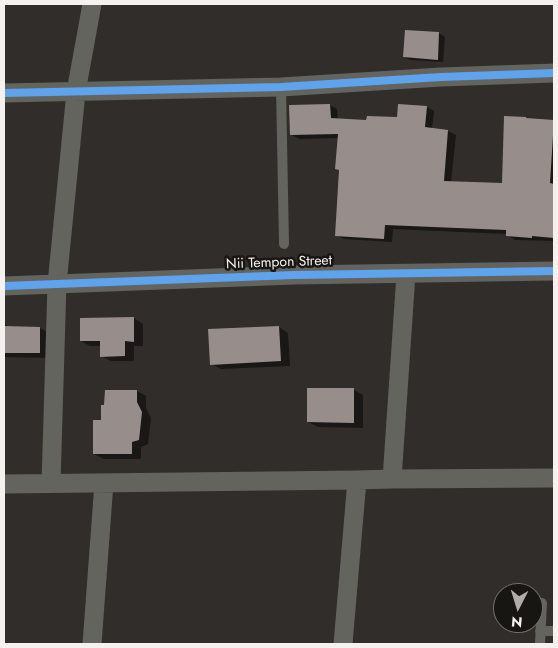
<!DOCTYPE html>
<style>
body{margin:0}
#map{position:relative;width:558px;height:648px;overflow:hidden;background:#302d2a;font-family:Jost,sans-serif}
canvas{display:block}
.frame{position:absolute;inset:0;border:5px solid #f5f1ee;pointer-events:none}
.north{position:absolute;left:493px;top:583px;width:50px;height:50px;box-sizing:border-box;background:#181613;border:1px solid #706e6b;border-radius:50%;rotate:185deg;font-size:14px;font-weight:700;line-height:20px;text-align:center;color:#f5f1ee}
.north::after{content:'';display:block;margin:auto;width:18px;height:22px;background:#b0aca9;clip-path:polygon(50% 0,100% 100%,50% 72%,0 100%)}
</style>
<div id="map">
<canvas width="558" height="648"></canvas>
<div class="frame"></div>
<div class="north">N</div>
</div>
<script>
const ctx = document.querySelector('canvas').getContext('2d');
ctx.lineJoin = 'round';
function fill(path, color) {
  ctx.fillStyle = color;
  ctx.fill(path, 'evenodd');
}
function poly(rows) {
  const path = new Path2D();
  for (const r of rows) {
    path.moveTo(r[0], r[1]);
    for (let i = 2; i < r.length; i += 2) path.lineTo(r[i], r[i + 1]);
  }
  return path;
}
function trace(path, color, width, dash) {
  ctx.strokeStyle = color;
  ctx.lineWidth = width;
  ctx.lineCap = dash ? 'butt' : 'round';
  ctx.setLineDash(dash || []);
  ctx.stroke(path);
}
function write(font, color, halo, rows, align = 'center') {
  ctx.font = font + ' Jost,sans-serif';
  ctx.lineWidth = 5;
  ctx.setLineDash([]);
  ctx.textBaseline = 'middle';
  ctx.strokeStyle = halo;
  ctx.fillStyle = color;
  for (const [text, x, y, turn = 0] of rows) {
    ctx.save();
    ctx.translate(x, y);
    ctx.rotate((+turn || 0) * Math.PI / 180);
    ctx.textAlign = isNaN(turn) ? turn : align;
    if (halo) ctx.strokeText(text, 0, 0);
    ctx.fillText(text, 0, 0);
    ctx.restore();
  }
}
const shadow = poly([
 [406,31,439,33,445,37,443,62,410,60,404,57],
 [330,105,337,109,338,119,368,122,398,118,426,107,434,111,432,129,448,131,456,135,451,182,503,184,505,118,526,118,529,120,554,121,554,241,515,240,507,235,507,234,393,229,392,242,344,239,336,235,341,171,337,169,339,138,299,139,292,135],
 [134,318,143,324,143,346,134,346,134,361,111,361,101,356,101,346,90,346,81,341],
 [4,324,11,328,40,328,49,333,49,358,5,357,5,360,4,360],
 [279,327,288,333,290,366,221,369,211,364],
 [309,389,354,390,363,395,363,428,318,427,308,422],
 [137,391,146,396,146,408,151,418,148,444,141,447,141,459,104,459,94,454,102,421]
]);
const building = poly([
 [405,30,439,32,438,60,403,57],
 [330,104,331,118,366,120,367,116,397,117,398,104,427,106,425,127,448,130,444,181,502,183,504,116,526,117,526,118,554,120,550,183,554,184,554,238,532,236,532,238,506,236,506,230,385,225,384,239,335,236,339,170,335,169,338,134,290,135,289,105],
 [134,317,134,342,125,341,125,356,100,357,100,341,80,341,80,318],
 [4,326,40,327,40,353,4,353],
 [279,326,281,361,210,365,208,329],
 [307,388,354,388,354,423,307,422],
 [105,390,137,390,137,402,142,412,139,440,132,442,132,454,93,454,93,420,101,420,101,405,104,405]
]);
const lane = poly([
 [281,87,284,244],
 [540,631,554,631],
 [540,644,542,603]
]);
const street = poly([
 [4,93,281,87,441,77,554,73],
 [4,286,294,275,554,271],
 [392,479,406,274],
 [51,483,57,284,76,92,92,4],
 [4,484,357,480,392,479,554,478],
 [92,644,104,483],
 [343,644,357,480]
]);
const cycleway = poly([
 [4,93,281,87,441,77,554,73],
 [4,286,294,275,554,271]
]);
const streetNames = [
 ["Nii Tempon Street",279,263,-2]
];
fill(shadow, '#0007');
fill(building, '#978e8c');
trace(lane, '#62645d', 10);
trace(street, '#62645d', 19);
trace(cycleway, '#60a3ed', 8);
write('14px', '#f5f1ee', '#181613', streetNames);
</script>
